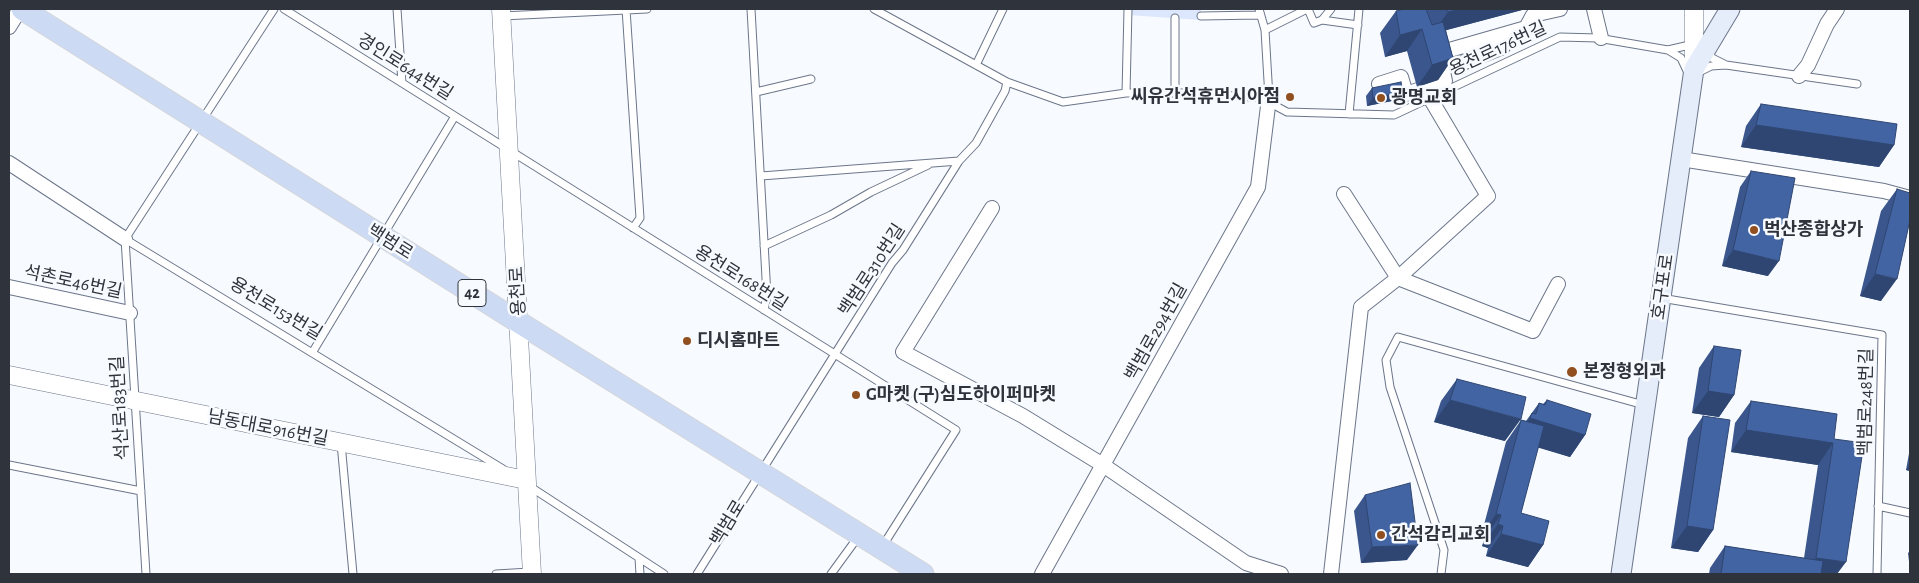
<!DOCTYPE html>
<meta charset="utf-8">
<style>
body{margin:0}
#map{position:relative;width:1919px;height:583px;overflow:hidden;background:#f7fafe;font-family:"Alegreya Sans",sans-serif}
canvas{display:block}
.frame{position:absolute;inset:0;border:10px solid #2f343c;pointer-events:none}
</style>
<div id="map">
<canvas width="1919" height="583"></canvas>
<div class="frame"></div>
</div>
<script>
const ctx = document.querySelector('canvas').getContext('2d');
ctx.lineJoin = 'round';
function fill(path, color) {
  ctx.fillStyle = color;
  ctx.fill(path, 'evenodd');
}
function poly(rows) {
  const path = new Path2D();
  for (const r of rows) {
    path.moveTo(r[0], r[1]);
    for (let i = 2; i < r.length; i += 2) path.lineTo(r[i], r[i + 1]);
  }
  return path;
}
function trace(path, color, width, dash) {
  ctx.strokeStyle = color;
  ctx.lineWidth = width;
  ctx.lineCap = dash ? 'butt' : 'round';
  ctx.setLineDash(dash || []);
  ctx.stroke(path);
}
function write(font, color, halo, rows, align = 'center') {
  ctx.font = font + ' "Alegreya Sans","Noto Sans KR",sans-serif';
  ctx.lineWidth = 5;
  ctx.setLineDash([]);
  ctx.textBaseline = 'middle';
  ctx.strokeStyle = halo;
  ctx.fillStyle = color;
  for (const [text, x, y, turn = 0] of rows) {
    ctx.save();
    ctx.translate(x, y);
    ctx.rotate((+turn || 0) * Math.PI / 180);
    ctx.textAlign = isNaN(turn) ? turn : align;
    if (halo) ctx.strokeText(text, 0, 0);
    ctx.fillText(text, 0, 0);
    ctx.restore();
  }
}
const green = poly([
 [1128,9,1201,9,1201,20,1128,15]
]);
const service = poly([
 [284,9,956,430,882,547],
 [397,9,402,83],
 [626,9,640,218,633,228],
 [751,9,767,296,764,310],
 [874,9,1007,82,1063,102,1126,93,1185,93,1269,98],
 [1259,9,1265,30,1269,98,1274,105,1287,112,1394,115,1560,37,1598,38,1668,50,1694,44],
 [1308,9,1314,23,1322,20,1358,25],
 [502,16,647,9],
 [1201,16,1260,15],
 [1175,18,1175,93],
 [1322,20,1331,9],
 [1265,30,1307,9],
 [1668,50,1681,58,1689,75],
 [976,65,1003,9],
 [1726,65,1857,84],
 [1699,72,1711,66,1726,65,1712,58,1708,50],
 [756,92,811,79],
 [1126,93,1128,9],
 [1349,114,1359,9],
 [761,176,959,161],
 [125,239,503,469],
 [125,239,146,574],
 [125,239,274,9],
 [764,246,831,215,871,192,928,165],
 [1661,298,1882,335,1877,574],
 [312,353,455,116],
 [341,443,353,574],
 [9,465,141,491],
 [529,486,664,574],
 [1878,506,1910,513],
 [639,558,640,574],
 [496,574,530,572],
 [697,574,892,263,903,250,959,161,976,143,1005,91,1007,82],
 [831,574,858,537],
 [1441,574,1444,550,1390,387,1386,360,1398,337,1644,405]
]);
const minor = poly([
 [1594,9,1601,38],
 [9,27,20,9],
 [1465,62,1503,47,1499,36],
 [1799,76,1808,65,1827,24,1837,9],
 [1379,84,1401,77,1406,94,1445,81,1439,53,1526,28,1533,15,1560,9],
 [1430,98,1488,196,1398,278,1533,331,1558,284],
 [1681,159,1884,191,1910,198],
 [9,163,125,239],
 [992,208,903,352,1023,416,1103,465,1246,563,1281,574],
 [9,287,130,313],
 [1042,574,1258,187,1269,98],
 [1331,574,1361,307,1398,278,1344,194]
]);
const tertiary = poly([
 [501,9,532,574],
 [1694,9,1694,69],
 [9,375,526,480]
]);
const secondary = poly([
 [1621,574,1694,69,1730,9]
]);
const primary = poly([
 [22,9,520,323,923,574]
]);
const wall = poly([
 [1427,9,1523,9,1522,10,1446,30,1453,58,1438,80,1417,87,1407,51,1385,57,1380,33,1396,11,1427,10],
 [1372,88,1403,92,1397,100,1367,106,1366,96],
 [1761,104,1894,145,1879,167,1741,147,1746,126],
 [1751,171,1768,276,1722,266,1740,187],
 [1897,189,1881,301,1860,296,1881,211],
 [1714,346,1734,395,1719,417,1692,413,1699,368],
 [1457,379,1505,441,1434,422,1441,401],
 [1547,400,1585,435,1570,457,1538,447,1521,513,1543,545,1528,567,1486,556,1488,548,1482,546,1485,537,1481,536,1506,442,1521,420,1526,421,1539,403,1543,404],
 [1751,401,1834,439,1837,574,1709,574,1710,568,1725,546,1804,558,1818,465,1731,452,1735,423],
 [1703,416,1713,530,1698,552,1671,548,1688,438],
 [1910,448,1910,471,1906,470],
 [1365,495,1407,560,1361,563,1354,511],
 [1910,551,1910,570,1908,553]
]);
const shadedWall = poly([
 [1459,9,1523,9,1522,10,1432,34,1448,12],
 [1422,29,1407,51,1385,57,1400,35],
 [1453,58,1438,80,1417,87,1432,65],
 [1403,92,1397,100,1367,106,1373,98],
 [1756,125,1894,145,1879,167,1741,147],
 [1733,250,1779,261,1768,276,1722,266],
 [1875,274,1897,279,1881,301,1860,296],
 [1708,391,1734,395,1719,417,1692,413],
 [1450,400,1521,419,1505,441,1434,422],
 [1530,418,1585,435,1570,457,1516,441,1517,438],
 [1746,430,1833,443,1818,465,1731,452],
 [1910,464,1910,471,1906,470],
 [1496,514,1501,515,1485,537,1481,536],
 [1498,524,1503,526,1488,548,1482,546],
 [1687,526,1713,530,1698,552,1671,548],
 [1501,534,1543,545,1528,567,1486,556],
 [1418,545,1407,560,1361,563,1372,547],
 [1816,558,1846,562,1837,574,1804,574]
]);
const building = poly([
 [1404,9,1426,9,1432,25,1443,22,1453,58,1432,65,1422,29,1400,35,1396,11,1404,9],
 [1446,9,1459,9,1448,12,1446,9],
 [1401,82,1403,92,1373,98,1372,88,1401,82],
 [1761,104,1897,124,1894,145,1756,125,1761,104],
 [1751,171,1795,178,1779,261,1733,250,1751,171],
 [1897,189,1910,193,1910,220,1897,279,1875,274,1897,189],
 [1714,346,1741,350,1734,395,1708,391,1714,346],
 [1457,379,1526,397,1521,419,1450,400,1457,379],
 [1547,400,1591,414,1585,435,1530,418,1532,413,1536,414,1539,403,1545,405,1547,400],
 [1751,401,1837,414,1834,439,1864,443,1846,562,1816,558,1833,443,1746,430,1751,401],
 [1703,416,1730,420,1713,530,1687,526,1703,416],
 [1521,420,1544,426,1521,513,1549,521,1543,545,1501,534,1503,526,1498,524,1501,515,1496,514,1521,420],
 [1410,483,1418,545,1372,547,1365,495,1410,483],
 [1725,546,1823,561,1821,574,1721,574,1725,546]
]);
const markers = [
 [1290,97,5,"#924f1f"],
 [1381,98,5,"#924f1f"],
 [1754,230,5,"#924f1f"],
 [687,341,5,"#924f1f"],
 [1572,372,6,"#924f1f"],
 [856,395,5,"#924f1f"],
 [1381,535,5,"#924f1f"]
];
const shields = [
 [472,293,28]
];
const shieldNames = [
 ["42",472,293]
];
const streetNames = [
 ["용천로176번길",1498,49,-25],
 ["경인로644번길",405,67,32],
 ["백범로",390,242,32],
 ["백범로310번길",872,270,-57],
 ["용천로168번길",741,278,32],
 ["석촌로46번길",73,282,12],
 ["호구포로",1663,287,-82],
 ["용천로",518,291,-93],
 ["용천로153번길",276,309,31],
 ["백범로294번길",1156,332,-61],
 ["백범로248번길",1866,402,-89],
 ["석산로183번길",120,408,-93],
 ["남동대로916번길",268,428,11],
 ["백범로",728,523,-59]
];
const poiNames = [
 ["씨유간석휴먼시아점",1280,97,"right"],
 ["광명교회",1391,98],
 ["벅산종합상가",1764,230],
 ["디시홈마트",697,341],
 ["본정형외과",1583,372],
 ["G마켓 (구)심도하이퍼마켓",866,395],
 ["간석감리교회",1391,535]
];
fill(green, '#dce7fd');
trace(service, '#6c768a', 9);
trace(minor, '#6c768a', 16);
trace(tertiary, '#6c768a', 19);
trace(secondary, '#6c768a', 21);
trace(primary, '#d5d6d8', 23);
trace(service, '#fff', 7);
trace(minor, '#fff', 14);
trace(tertiary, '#fff', 18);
trace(secondary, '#e6edfa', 19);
trace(primary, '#ccdaf4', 21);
fill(wall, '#3a568c');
fill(shadedWall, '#2f4672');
fill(building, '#4364a3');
trace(building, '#2f4672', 1);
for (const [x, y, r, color] of markers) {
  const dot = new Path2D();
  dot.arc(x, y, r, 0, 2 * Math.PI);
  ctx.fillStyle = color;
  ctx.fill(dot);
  trace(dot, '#f7fafe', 2);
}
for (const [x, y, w] of shields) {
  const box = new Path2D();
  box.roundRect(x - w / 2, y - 13.5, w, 27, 4);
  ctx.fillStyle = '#f7fafe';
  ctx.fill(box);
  trace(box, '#2f343c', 1);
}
write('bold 16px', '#2f343c', null, shieldNames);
write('18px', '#2f343c', '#f7fafe', streetNames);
write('bold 18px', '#2f343c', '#f7fafe', poiNames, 'left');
</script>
